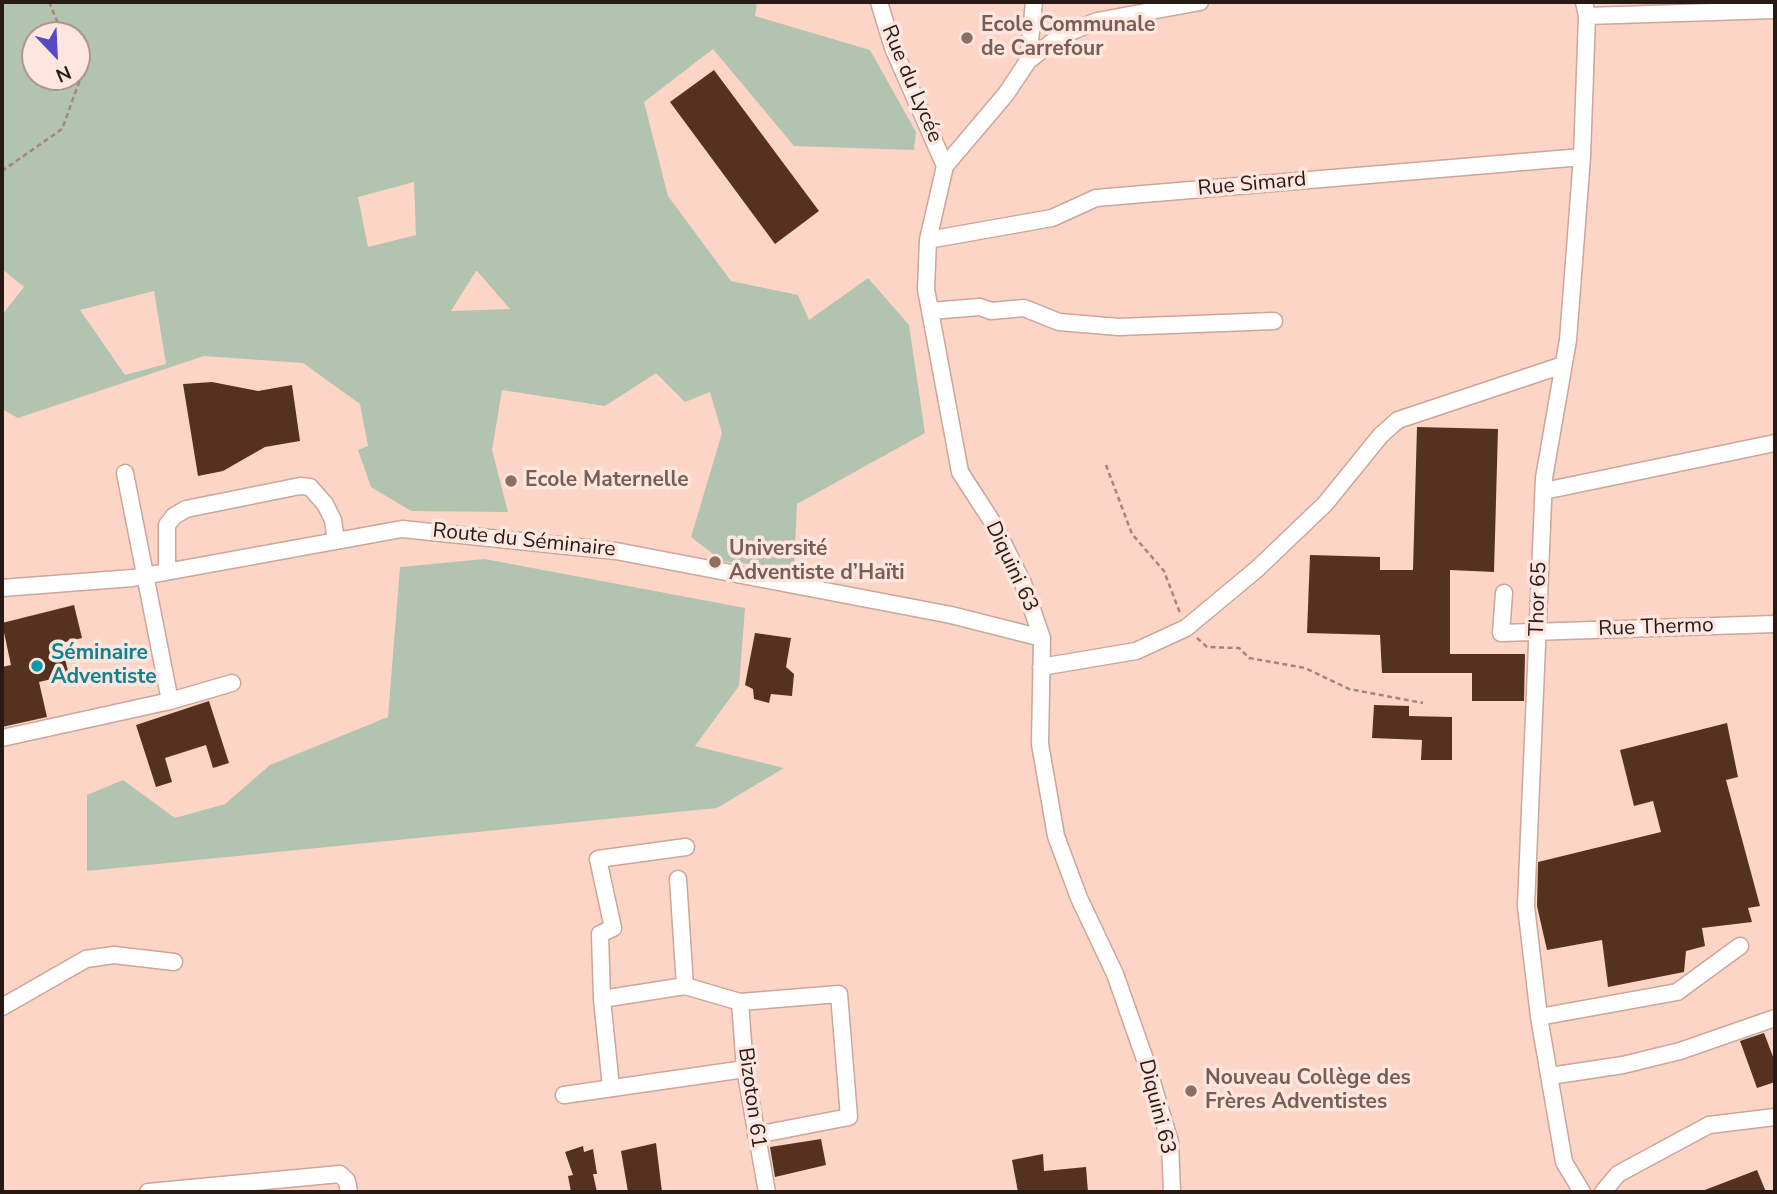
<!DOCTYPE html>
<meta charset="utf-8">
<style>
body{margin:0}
#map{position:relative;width:1777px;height:1194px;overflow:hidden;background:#fcd5c7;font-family:"Nunito Sans",sans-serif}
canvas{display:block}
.frame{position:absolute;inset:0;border:4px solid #271a15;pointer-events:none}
.north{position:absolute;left:21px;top:21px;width:70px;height:70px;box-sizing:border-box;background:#fee6de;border:2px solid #a8948e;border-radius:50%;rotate:157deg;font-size:19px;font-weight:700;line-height:28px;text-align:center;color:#271a15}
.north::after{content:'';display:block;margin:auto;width:24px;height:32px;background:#544bc2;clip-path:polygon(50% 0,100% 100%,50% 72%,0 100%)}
</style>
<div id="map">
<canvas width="1777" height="1194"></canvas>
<div class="frame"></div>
<div class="north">N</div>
</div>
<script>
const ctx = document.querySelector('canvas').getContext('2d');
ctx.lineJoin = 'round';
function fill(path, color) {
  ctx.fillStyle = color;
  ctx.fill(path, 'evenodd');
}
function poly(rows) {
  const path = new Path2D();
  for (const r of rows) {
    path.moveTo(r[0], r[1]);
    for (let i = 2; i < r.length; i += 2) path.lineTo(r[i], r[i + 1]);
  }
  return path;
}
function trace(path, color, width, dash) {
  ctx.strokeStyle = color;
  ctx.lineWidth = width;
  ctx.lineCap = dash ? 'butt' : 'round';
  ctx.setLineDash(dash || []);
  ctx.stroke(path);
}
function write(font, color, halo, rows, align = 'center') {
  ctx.font = font + ' "Nunito Sans",sans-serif';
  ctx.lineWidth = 7;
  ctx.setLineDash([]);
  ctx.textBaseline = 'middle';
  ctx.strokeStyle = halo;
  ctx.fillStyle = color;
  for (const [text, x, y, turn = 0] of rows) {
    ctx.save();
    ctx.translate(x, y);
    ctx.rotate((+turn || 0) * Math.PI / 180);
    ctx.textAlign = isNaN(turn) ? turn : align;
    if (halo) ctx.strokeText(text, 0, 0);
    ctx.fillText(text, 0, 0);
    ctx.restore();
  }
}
const green = poly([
 [2,2,757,2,755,16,870,50,916,132,914,150,794,146,713,49,644,102,668,196,731,281,798,295,809,320,868,278,909,325,925,433,797,504,794,569,722,561,691,537,722,433,710,392,685,402,656,373,605,406,502,390,492,450,508,512,411,511,371,487,358,450,368,446,360,404,303,363,204,356,18,418,2,409,2,315,24,287,2,269],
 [35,35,77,35,77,77,35,77],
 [414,182,416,235,368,247,358,197],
 [476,271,477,271,510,309,451,311],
 [154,291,166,364,125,375,80,310],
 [485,559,745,608,739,686,695,746,784,768,717,808,87,871,87,795,123,780,175,818,225,804,270,765,388,717,400,567]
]);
const building = poly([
 [714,70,819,211,775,244,670,102],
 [212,382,258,391,292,385,300,441,265,447,223,471,198,476,183,384],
 [1417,427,1498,429,1494,572,1450,570,1450,654,1525,654,1524,701,1472,701,1472,673,1382,673,1380,635,1307,633,1310,555,1380,557,1380,570,1413,570],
 [74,605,82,638,61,643,69,675,39,682,47,717,2,727,2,667,11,665,2,623],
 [755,633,791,638,786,667,794,674,792,696,771,694,769,703,754,699,753,689,745,685],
 [209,701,229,763,213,768,206,745,165,758,172,782,156,787,136,725],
 [1374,705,1409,706,1409,716,1452,717,1452,760,1421,760,1422,740,1372,738],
 [1727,723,1738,777,1726,780,1760,906,1748,908,1752,922,1702,928,1705,946,1686,951,1684,972,1608,987,1602,940,1547,950,1537,906,1538,862,1661,832,1653,801,1634,806,1620,750],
 [1764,1033,1775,1062,1775,1082,1757,1088,1740,1041],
 [821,1139,826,1165,775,1177,770,1147],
 [656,1143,662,1192,628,1192,621,1151],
 [583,1146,584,1152,593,1149,597,1174,593,1174,597,1192,571,1192,568,1176,573,1175,565,1152],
 [1043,1154,1044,1171,1086,1167,1088,1192,1018,1192,1012,1160],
 [1757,1170,1766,1192,1702,1192,1702,1191]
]);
const path = poly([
 [49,2,63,35],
 [2,171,62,129,81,77,77,68],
 [1106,465,1132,534,1164,571,1180,613],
 [1197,638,1207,647,1239,648,1249,658,1305,668,1349,689,1423,703]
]);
const minor = poly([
 [879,2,893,48,945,166],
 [1034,2,1028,61,1006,94,945,166,928,240,926,289,960,472,993,523,1023,583,1042,638,1040,744,1056,836,1079,898,1115,974,1147,1065,1170,1142,1172,1192],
 [1587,16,1775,10],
 [1028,61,1060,36,1097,21,1200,2],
 [928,240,1052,218,1096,198,1582,157],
 [930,311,980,307,991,311,1024,308,1059,322,1119,327,1274,321],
 [125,473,170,701],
 [1544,491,1775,443],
 [167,571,167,525,174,516,186,509,300,486,310,487,325,504,333,520,336,541],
 [2,588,133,578,402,529,616,551,951,615,1042,638],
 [1504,593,1501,633,1775,624],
 [1041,667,1136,651,1186,628,1257,569,1325,504,1381,435,1398,420,1563,365],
 [2,738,170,701,232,683],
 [678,879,685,986],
 [602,999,600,934,613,928,598,859,686,847],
 [740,1002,745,1069,767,1192],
 [2,1007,86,959,114,955,174,962],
 [1539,1017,1677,992,1740,946],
 [1550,1076,1623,1065,1680,1051,1775,1018],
 [611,1087,602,999,685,986,740,1002,839,994,849,1117,756,1135],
 [564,1095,745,1069],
 [148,1192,340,1174,347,1181,349,1192],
 [1582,1192,1564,1162,1539,1017,1526,906,1544,478,1568,340,1582,157,1587,16,1584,2],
 [1603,1192,1618,1174,1709,1125,1775,1117]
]);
const markers = [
 [967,38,7,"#8d6e63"],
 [511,481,7,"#8d6e63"],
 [715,562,7,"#8d6e63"],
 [37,666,7,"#0f9aa8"],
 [1191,1091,7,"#8d6e63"]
];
const educationNames = [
 ["Ecole Communale",981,26],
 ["de Carrefour",981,50],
 ["Ecole Maternelle",525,481],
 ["Université",729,550],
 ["Adventiste d’Haïti",729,574],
 ["Nouveau Collège des",1205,1079],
 ["Frères Adventistes",1205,1103]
];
const streetNames = [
 ["Rue du Lycée",911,84,67],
 ["Rue Simard",1252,185,-5],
 ["Route du Séminaire",524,541,6],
 ["Diquini 63",1011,567,65],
 ["Thor 65",1539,599,-88],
 ["Rue Thermo",1656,628,-2],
 ["Bizoton 61",751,1098,82],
 ["Diquini 63",1156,1107,76]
];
const cultureNames = [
 ["Séminaire",51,654],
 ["Adventiste",51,678]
];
fill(green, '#b2c4af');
fill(building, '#55321f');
trace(minor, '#cba699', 19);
trace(path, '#a3877d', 2.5, [5, 3.5]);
trace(minor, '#fff', 16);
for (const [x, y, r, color] of markers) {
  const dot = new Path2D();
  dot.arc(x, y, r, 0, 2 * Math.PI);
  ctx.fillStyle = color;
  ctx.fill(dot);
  trace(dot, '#fee6de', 2.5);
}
write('bold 21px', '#785e54', '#fee6de', educationNames, 'left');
write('21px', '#271a15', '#fee6de', streetNames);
write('bold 21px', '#0d838f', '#fee6de', cultureNames, 'left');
</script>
